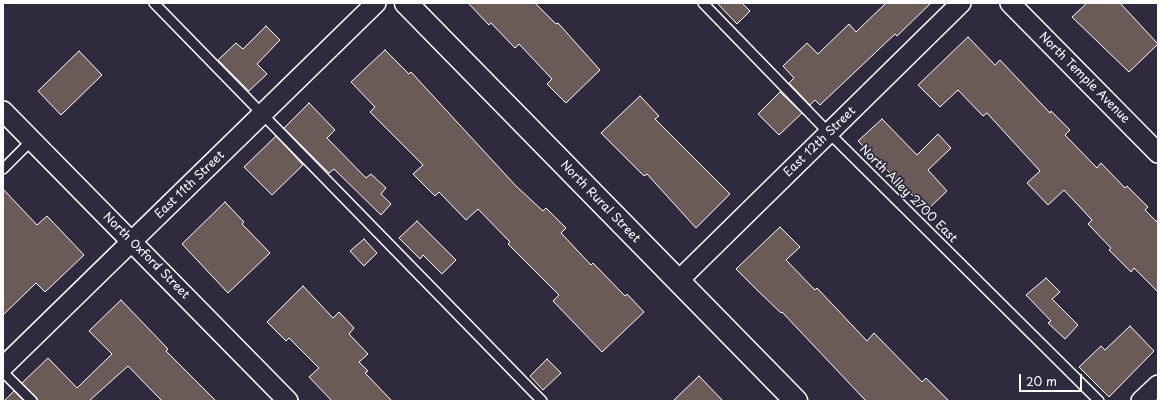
<!DOCTYPE html>
<style>
body{margin:0}
#map{position:relative;width:1161px;height:404px;overflow:hidden;background:#2f2a3d;font-family:"Playpen Sans",sans-serif}
canvas{display:block}
.frame{position:absolute;inset:0;border:4px solid #fff;pointer-events:none}
.scale{position:absolute;left:1019px;top:374px;width:63px;height:18px;box-sizing:border-box;border:2px solid #fff;border-top:0;padding-left:5px;font-size:12px;line-height:14px;white-space:nowrap;color:#fff;-webkit-text-stroke:3px #2f2a3d;paint-order:stroke}
</style>
<div id="map">
<canvas width="1161" height="404"></canvas>
<div class="frame"></div>
<div class="scale">20 m</div>
</div>
<script>
const ctx = document.querySelector('canvas').getContext('2d');
ctx.lineJoin = 'round';
function fill(path, color) {
  ctx.fillStyle = color;
  ctx.fill(path, 'evenodd');
}
function poly(rows) {
  const path = new Path2D();
  for (const r of rows) {
    path.moveTo(r[0], r[1]);
    for (let i = 2; i < r.length; i += 2) path.lineTo(r[i], r[i + 1]);
  }
  return path;
}
function trace(path, color, width, dash) {
  ctx.strokeStyle = color;
  ctx.lineWidth = width;
  ctx.lineCap = dash ? 'butt' : 'round';
  ctx.setLineDash(dash || []);
  ctx.stroke(path);
}
function write(font, color, halo, rows, align = 'center') {
  ctx.font = font + ' "Playpen Sans",sans-serif';
  ctx.lineWidth = 3.5;
  ctx.setLineDash([]);
  ctx.textBaseline = 'middle';
  ctx.strokeStyle = halo;
  ctx.fillStyle = color;
  for (const [text, x, y, turn = 0] of rows) {
    ctx.save();
    ctx.translate(x, y);
    ctx.rotate((+turn || 0) * Math.PI / 180);
    ctx.textAlign = isNaN(turn) ? turn : align;
    if (halo) ctx.strokeText(text, 0, 0);
    ctx.fillText(text, 0, 0);
    ctx.restore();
  }
}
const building = poly([
 [468,3,535,3,556,24,558,23,600,70,566,103,547,84,552,79,519,44,515,48,491,23,489,25,468,3],
 [717,3,742,3,750,11,737,24,717,3],
 [886,3,931,3,897,36,895,34,820,105,815,100,810,105,789,83,794,78,783,66,807,43,818,54,849,24,856,32,886,3],
 [1087,3,1120,3,1158,44,1129,72,1072,17,1087,3],
 [266,26,280,40,257,64,267,74,249,91,218,60,236,43,243,49,266,26],
 [968,37,995,65,1000,60,1050,113,1051,111,1070,130,1065,135,1097,168,1101,163,1125,188,1127,186,1148,207,1145,210,1158,223,1158,292,1134,268,1131,272,1109,250,1111,248,1088,224,1092,220,1064,190,1048,205,1027,183,1040,171,987,113,983,116,958,90,940,107,918,85,968,37],
 [385,50,409,74,411,72,516,186,543,211,546,208,566,228,561,233,591,265,593,263,625,296,627,294,644,312,602,352,553,301,559,295,508,244,510,242,478,209,466,220,439,192,435,196,413,174,423,165,370,112,375,107,351,82,385,50],
 [79,51,102,75,61,115,38,91,79,51],
 [780,92,802,113,779,135,758,114,780,92],
 [640,96,659,116,655,119,730,194,696,228,647,174,644,176,601,133,640,96],
 [309,103,335,130,327,138,366,178,371,174,386,188,381,194,391,204,381,215,334,169,329,173,284,128,309,103],
 [882,119,917,155,938,134,951,148,928,170,947,191,927,210,858,141,882,119],
 [276,136,303,165,272,195,244,167,276,136],
 [3,189,37,225,47,216,84,255,45,292,36,283,3,315,3,189],
 [225,202,244,222,242,224,270,253,228,293,182,244,225,202],
 [417,221,456,260,442,274,423,255,420,259,399,238,417,221],
 [780,227,800,247,786,260,815,290,817,288,867,341,874,333,922,382,926,378,949,401,866,401,782,312,781,313,756,289,736,269,780,227],
 [364,239,377,253,364,266,350,251,364,239],
 [1046,278,1060,292,1052,299,1078,325,1065,339,1048,323,1051,321,1026,295,1046,278],
 [303,286,333,318,339,312,354,328,349,334,368,354,359,362,368,371,365,373,392,401,332,401,309,377,319,368,289,338,286,341,267,322,303,286],
 [121,300,168,349,166,351,216,401,162,401,128,366,89,401,38,401,36,397,22,383,48,358,77,388,112,354,89,331,121,300],
 [1130,326,1154,351,1109,397,1079,367,1101,346,1105,350,1130,326],
 [547,359,561,373,543,390,530,376,547,359],
 [699,376,723,401,673,401,699,376],
 [14,391,24,401,4,401,14,391]
]);
const service = poly([
 [154,3,542,401],
 [703,3,829,133,1099,401],
 [3,169,32,140],
 [3,372,32,401]
]);
const minor = poly([
 [1010,3,1158,153],
 [3,111,288,401],
 [678,281,961,3],
 [3,367,376,3],
 [1141,401,1158,385]
]);
const secondary = poly([
 [406,3,796,401]
]);
const streetNames = [
 ["North Temple Avenue",1084,78,45],
 ["East 12th Street",820,142,-44],
 ["East 11th Street",190,185,-44],
 ["North Alley 2700 East",908,194,45],
 ["North Rural Street",600,202,46],
 ["North Oxford Street",146,256,45]
];
fill(building, '#6a5a58');
trace(building, '#fff', 1);
trace(service, '#fff', 12);
trace(minor, '#fff', 22);
trace(secondary, '#fff', 25);
trace(service, '#2f2a3d', 9);
trace(minor, '#2f2a3d', 19);
trace(secondary, '#2f2a3d', 22);
write('12px', '#fff', '#2f2a3d', streetNames);
</script>
